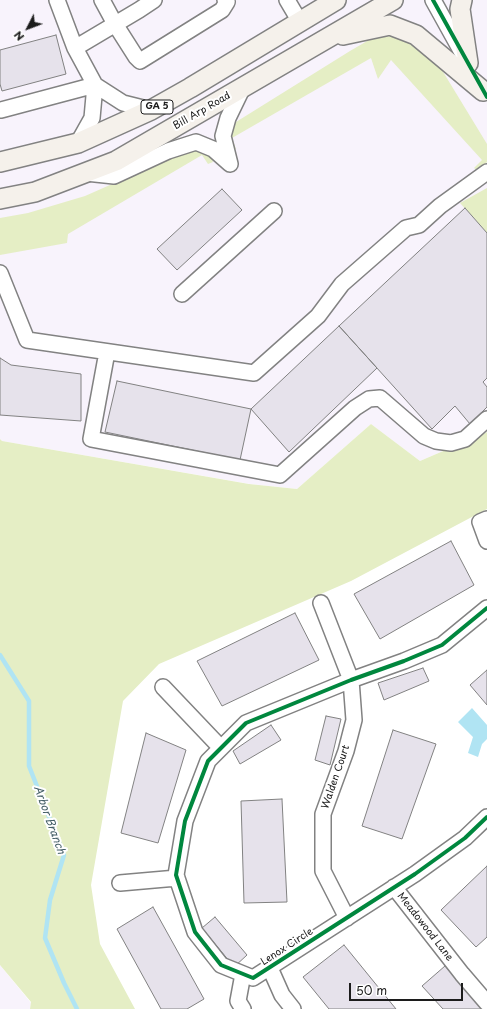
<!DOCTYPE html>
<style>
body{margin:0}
#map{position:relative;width:487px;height:1009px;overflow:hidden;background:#fff;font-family:"Playpen Sans",sans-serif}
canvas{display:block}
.north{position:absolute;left:8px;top:8px;width:40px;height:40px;-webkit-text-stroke:3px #fff;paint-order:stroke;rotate:228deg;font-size:11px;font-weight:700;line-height:16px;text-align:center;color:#1c1c1c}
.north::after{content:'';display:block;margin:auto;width:14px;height:18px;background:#1c1c1c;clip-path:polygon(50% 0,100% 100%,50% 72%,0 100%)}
.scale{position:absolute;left:349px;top:983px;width:114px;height:18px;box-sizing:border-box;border:2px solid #1c1c1c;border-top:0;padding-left:5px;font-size:12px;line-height:14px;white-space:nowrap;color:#1c1c1c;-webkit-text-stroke:3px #fff;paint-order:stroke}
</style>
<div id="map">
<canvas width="487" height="1009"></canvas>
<div class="north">N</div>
<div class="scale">50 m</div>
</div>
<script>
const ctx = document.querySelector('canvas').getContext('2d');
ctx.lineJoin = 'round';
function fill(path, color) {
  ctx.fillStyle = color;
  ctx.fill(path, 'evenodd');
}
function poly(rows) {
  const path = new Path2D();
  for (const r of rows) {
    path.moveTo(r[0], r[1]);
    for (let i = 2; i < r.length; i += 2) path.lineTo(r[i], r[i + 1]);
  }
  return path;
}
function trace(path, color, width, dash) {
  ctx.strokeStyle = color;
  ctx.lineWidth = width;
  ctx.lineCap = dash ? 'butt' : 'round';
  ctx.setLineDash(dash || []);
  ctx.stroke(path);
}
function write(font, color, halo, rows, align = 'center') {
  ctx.font = font + ' "Playpen Sans",sans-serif';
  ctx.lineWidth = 4;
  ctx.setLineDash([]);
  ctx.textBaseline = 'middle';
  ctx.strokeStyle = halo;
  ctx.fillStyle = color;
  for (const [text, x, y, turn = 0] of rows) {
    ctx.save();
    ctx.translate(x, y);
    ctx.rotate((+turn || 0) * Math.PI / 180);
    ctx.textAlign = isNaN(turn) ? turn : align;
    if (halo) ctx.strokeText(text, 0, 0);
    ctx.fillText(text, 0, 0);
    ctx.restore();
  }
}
const built = poly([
 [0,0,487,0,487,432,485,433,420,461,371,424,297,489,250,484,2,441,0,439],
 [0,965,31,1003,30,1009,0,1009]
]);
const green = poly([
 [394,36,423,45,434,57,487,144,487,162,478,171,474,168,482,160,391,60,378,79,371,58,232,138,236,149,231,149,229,134,236,122,350,51,374,37],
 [189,148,210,154,213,162,208,164,202,155,68,234,67,243,0,255,0,218,28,213,85,196,162,162],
 [487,188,487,233,460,203],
 [371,424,420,461,485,433,487,432,487,509,351,581,159,664,123,701,91,885,100,944,135,1009,30,1009,31,1002,0,965,0,439,2,441,249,484,297,489]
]);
const water = poly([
 [472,708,487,725,487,739,482,744,478,757,468,753,473,737,458,722]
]);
const stream = poly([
 [0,655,29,701,29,766,64,855,50,900,45,938,64,983,77,1009]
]);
const building = poly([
 [56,35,66,74,2,91,0,84,0,50,56,35],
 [222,189,242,210,177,270,157,249,222,189],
 [465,208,487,233,487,378,483,382,487,387,487,407,470,424,455,406,432,429,339,326,465,208],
 [339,326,377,368,289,452,251,409,339,326],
 [0,358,11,365,81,374,81,421,0,415,0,358],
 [117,381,251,409,240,460,105,432,117,381],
 [451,541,474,585,380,639,354,594,451,541],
 [295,613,319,660,222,706,197,661,295,613],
 [423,668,429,681,384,700,378,683,423,668],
 [487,670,487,705,470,685,487,670],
 [326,716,341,719,330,765,315,760,326,716],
 [271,725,281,740,240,764,233,751,271,725],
 [393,730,436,744,402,839,362,826,393,730],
 [146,733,186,750,158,843,121,833,146,733],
 [282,799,287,902,244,903,241,801,282,799],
 [487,866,487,937,476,947,441,910,487,866],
 [153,907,204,999,187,1009,161,1009,117,929,153,907],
 [215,917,247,955,234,967,202,928,215,917],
 [344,945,396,1009,329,1009,303,977,344,945],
 [445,966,483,1009,443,1009,422,986,445,966]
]);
const minor = poly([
 [57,0,75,48,95,85,123,103,151,110],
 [102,0,115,24,136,57,140,61,222,10,227,2,225,0],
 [287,0,300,22],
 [433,0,464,56],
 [75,48,139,10,154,0],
 [1,110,95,85],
 [78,143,92,118,95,85],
 [86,173,114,176,168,151,196,142,213,149,230,164,223,136,228,118,243,87],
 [0,273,27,340,254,373,318,316,342,284,406,228,419,225,440,206,487,172],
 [182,294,274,211],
 [107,352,91,439,280,475,355,408,369,399,380,398,424,436,436,441,451,443,465,439,487,419],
 [487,519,480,522,487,541],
 [321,603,351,680,354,720,346,751,323,814,323,871,347,918],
 [487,608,442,645,404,661,351,680,246,723,208,761,185,821,176,875,195,932,221,965,253,978,415,874,465,838,487,817],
 [163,687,221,748],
 [120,883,177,878],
 [394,887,462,974,487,1003],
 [270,968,282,995,293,1009],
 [243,1009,238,1001,243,974]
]);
const major = poly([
 [462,0,460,9,468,63],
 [343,35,390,25,416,35,483,91],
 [0,162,78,143,151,110,190,88,336,0],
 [0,199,35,192,116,161,393,0]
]);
const cycleway = poly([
 [433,0,487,97],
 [487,608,442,645,404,661,351,680,246,723,208,761,185,821,176,875,195,932,221,965,253,978,415,874,465,838,487,817]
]);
const shields = [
 [157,107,32]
];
const shieldNames = [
 ["GA 5",157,107]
];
const streetNames = [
 ["Bill Arp Road",202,111,-30],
 ["Walden Court",336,777,-71],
 ["Meadowood Lane",425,927,52],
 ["Lenox Circle",287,947,-33]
];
const waterNames = [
 ["Arbor Branch",49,820,70]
];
fill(built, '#f8f3fc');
fill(green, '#e5eec5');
fill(water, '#b0e4f3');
trace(stream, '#b0e4f3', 4.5);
fill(building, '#e6e2eb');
trace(building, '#828282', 1);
trace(minor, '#828282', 18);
trace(major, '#828282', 22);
trace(minor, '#fff', 15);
trace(major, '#f5f1eb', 19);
trace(cycleway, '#00873e', 4);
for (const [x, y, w] of shields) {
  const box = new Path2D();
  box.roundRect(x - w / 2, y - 7, w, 14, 3);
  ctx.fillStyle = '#fff';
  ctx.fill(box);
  trace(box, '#1c1c1c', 1);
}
write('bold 9px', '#1c1c1c', null, shieldNames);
write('10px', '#1c1c1c', '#fff', streetNames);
write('italic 11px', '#445e66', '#fff', waterNames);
</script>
